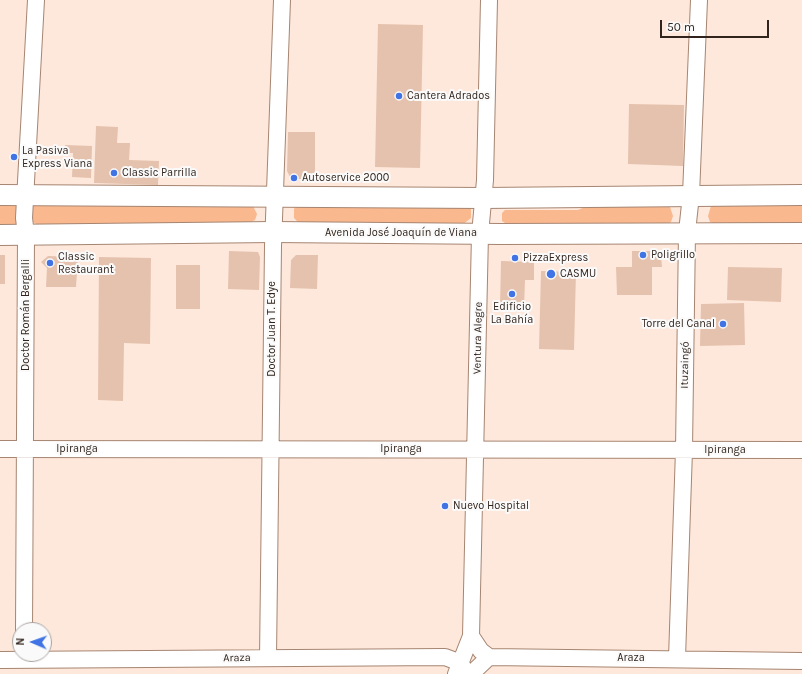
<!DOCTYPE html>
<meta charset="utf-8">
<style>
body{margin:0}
#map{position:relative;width:802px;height:674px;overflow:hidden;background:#fee8db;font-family:Karla,sans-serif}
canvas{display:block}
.north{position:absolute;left:12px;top:622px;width:40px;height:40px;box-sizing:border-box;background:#fafafa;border:1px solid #aaa4a1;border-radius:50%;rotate:272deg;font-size:11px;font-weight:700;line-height:16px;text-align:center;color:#31241c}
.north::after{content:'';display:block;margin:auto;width:14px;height:18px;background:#4074e5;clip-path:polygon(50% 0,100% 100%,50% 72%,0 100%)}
.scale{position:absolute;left:660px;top:20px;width:109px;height:18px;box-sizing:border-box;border:2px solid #31241c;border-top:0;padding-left:5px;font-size:12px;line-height:14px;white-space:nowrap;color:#31241c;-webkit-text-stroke:3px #fafafa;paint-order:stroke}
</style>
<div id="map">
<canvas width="802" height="674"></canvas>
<div class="north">N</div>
<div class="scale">50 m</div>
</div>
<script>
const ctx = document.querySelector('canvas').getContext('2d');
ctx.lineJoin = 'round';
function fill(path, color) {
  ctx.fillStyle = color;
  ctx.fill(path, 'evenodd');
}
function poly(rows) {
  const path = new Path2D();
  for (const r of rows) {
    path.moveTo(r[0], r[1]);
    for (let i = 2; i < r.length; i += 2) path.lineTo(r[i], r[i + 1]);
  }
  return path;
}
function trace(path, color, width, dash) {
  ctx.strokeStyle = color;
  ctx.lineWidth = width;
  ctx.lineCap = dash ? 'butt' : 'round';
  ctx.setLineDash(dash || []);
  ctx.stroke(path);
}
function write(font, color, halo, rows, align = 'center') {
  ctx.font = font + ' Karla,sans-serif';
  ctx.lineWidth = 4;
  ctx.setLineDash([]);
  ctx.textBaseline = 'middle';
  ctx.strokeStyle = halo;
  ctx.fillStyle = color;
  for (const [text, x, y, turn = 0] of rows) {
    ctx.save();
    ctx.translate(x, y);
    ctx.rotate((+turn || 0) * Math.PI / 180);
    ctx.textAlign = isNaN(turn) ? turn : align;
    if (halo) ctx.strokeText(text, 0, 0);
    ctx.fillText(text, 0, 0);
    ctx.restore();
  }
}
const green = poly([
 [17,202,20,224,0,224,0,203],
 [32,203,253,206,257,214,255,220,246,224,36,224,33,222,32,217],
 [594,203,666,204,670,207,673,216,671,222,665,225,508,225,502,221,502,213,505,210,578,210],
 [715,203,802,203,802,225,717,225,710,222,708,216,711,206],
 [297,205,467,205,471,209,471,218,462,225,301,225,294,218,294,209]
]);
const building = poly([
 [378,24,423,25,420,168,375,167],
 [629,104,684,105,683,166,628,164],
 [96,126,118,127,117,143,130,143,129,160,159,161,158,185,94,183],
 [288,132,315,132,315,179,291,179,287,171],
 [65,145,92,146,91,178,72,177,73,153,65,153],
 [229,251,258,252,260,257,259,290,228,289],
 [632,251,657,251,661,257,662,267,652,267,652,295,617,295,616,267,632,267],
 [0,255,5,255,5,284,0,284],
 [296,255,318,255,317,289,290,288,291,260],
 [48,256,78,257,76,287,46,287,47,268,41,262],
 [99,257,151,258,150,344,124,343,123,401,98,400],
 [501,261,534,262,534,280,525,280,524,308,500,307],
 [176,265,200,265,200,309,176,309],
 [728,267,782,268,781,302,727,300],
 [541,271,576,272,574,350,539,349],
 [744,303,745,345,700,346,701,304]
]);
const minor = poly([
 [0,449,802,450],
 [24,630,26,235,24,218,36,0],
 [471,636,481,651,489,657,802,661],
 [268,658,273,246,282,0],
 [677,658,684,450,687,232,691,195,699,0],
 [0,660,445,657,461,663,465,672],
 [456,674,471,636,480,234,485,180,489,0],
 [471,674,489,657]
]);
const major = poly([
 [0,195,483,198,802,195],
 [0,235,273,232,501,234,802,233]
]);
const markers = [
 [399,96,4,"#4074e5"],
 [14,157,4,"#4074e5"],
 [114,173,4,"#4074e5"],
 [294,178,4,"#4074e5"],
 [643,255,4,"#4074e5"],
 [515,258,4,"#4074e5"],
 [50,263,4,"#4074e5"],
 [551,274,5,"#4074e5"],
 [512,294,4,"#4074e5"],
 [723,324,4,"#4074e5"],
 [445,506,4,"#4074e5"]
];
const poiNames = [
 ["Cantera Adrados",407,96],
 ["La Pasiva",22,151],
 ["Express Viana",22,164],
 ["Classic Parrilla",122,173],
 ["Autoservice 2000",302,178],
 ["Poligrillo",651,255],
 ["Classic",58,257],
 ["Restaurant",58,270],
 ["PizzaExpress",523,258],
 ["CASMU",560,274],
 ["Edificio",512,307,"center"],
 ["La Bahía",512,320,"center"],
 ["Torre del Canal",715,324,"right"],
 ["Nuevo Hospital",453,506]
];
const streetNames = [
 ["Avenida José Joaquín de Viana",401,233],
 ["Doctor Román Bergalli",26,315,-90],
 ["Doctor Juan T. Edye",272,329,-90],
 ["Ventura Alegre",478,338,-89],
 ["Ituzaingó",685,365,-89],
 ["Ipiranga",77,449],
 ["Ipiranga",401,449],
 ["Ipiranga",725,450],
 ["Araza",237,658,-1],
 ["Araza",631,658]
];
fill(green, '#fab88e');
fill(building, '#e5c2ad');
trace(minor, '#a68571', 18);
trace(major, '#a68571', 22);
trace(minor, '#fff', 16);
trace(major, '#fff', 20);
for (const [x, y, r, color] of markers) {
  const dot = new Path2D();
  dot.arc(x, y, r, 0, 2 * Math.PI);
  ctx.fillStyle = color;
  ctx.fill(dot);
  trace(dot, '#fafafa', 1.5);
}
write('11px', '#31241c', '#fafafa', poiNames, 'left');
write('11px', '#31241c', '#fafafa', streetNames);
</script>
